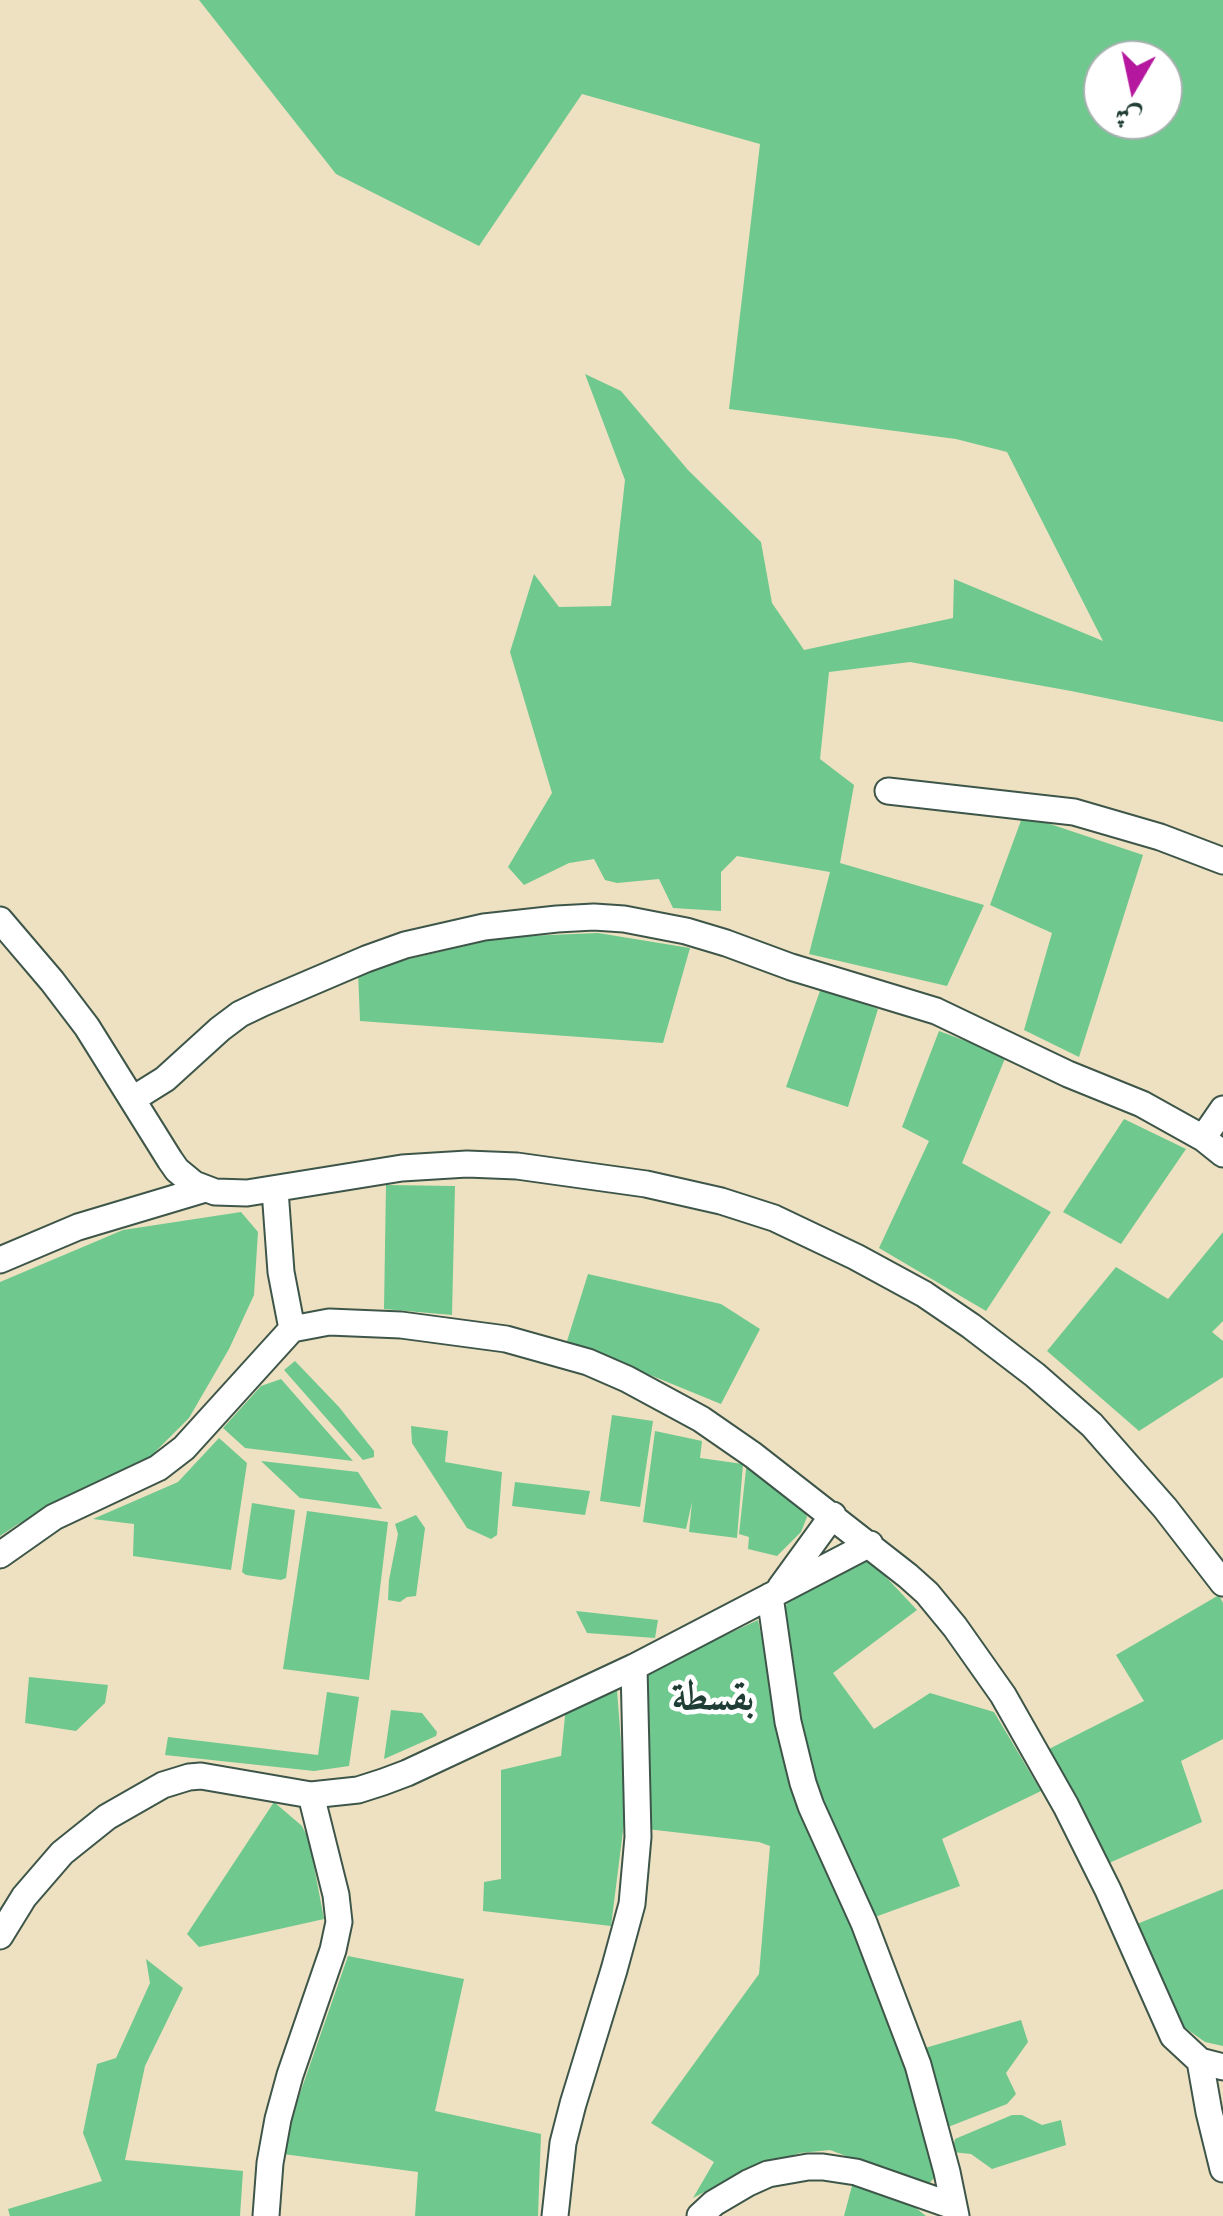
<!DOCTYPE html>
<meta charset="utf-8">
<style>
body{margin:0}
#map{position:relative;width:1223px;height:2216px;overflow:hidden;background:#ede1c1;font-family:"IM FELL French Canon",Amiri,serif}
canvas{display:block}
.north{position:absolute;left:1083px;top:40px;width:100px;height:100px;box-sizing:border-box;background:#fff;border:2px solid #a5b1ae;border-radius:50%;rotate:189deg;font-size:28px;font-weight:700;line-height:40px;text-align:center;color:#1f3d34}
.north::after{content:'';display:block;margin:auto;width:35px;height:45px;background:#b5179e;clip-path:polygon(50% 0,100% 100%,50% 72%,0 100%)}
</style>
<div id="map">
<canvas width="1223" height="2216"></canvas>
<div class="north">ش</div>
</div>
<script>
const ctx = document.querySelector('canvas').getContext('2d');
ctx.lineJoin = 'round';
function fill(path, color) {
  ctx.fillStyle = color;
  ctx.fill(path, 'evenodd');
}
function poly(rows) {
  const path = new Path2D();
  for (const r of rows) {
    path.moveTo(r[0], r[1]);
    for (let i = 2; i < r.length; i += 2) path.lineTo(r[i], r[i + 1]);
  }
  return path;
}
function trace(path, color, width, dash) {
  ctx.strokeStyle = color;
  ctx.lineWidth = width;
  ctx.lineCap = dash ? 'butt' : 'round';
  ctx.setLineDash(dash || []);
  ctx.stroke(path);
}
function write(font, color, halo, rows, align = 'center') {
  ctx.font = font + ' "IM FELL French Canon",Amiri,serif';
  ctx.lineWidth = 9;
  ctx.setLineDash([]);
  ctx.textBaseline = 'middle';
  ctx.strokeStyle = halo;
  ctx.fillStyle = color;
  for (const [text, x, y, turn = 0] of rows) {
    ctx.save();
    ctx.translate(x, y);
    ctx.rotate((+turn || 0) * Math.PI / 180);
    ctx.textAlign = isNaN(turn) ? turn : align;
    if (halo) ctx.strokeText(text, 0, 0);
    ctx.fillText(text, 0, 0);
    ctx.restore();
  }
}
const green = poly([
 [199,0,1223,0,1223,722,1071,691,910,662,829,672,820,759,854,785,840,863,984,905,947,986,809,954,830,872,737,856,721,872,721,911,673,908,659,879,617,883,605,880,594,859,569,863,524,885,508,867,552,793,510,652,534,574,559,607,611,606,625,480,585,374,621,391,688,470,761,542,772,603,804,650,953,618,954,579,1103,641,1007,452,956,439,729,409,760,144,582,94,479,246,336,174],
 [1103,60,1163,60,1163,120,1103,120],
 [1023,815,1143,855,1079,1057,1024,1030,1052,933,990,905],
 [598,933,690,948,663,1043,360,1021,358,971,503,937],
 [821,988,878,1009,848,1107,786,1087],
 [939,1031,1006,1056,962,1163,1051,1212,986,1311,879,1248,929,1141,902,1127],
 [1124,1119,1186,1149,1121,1244,1063,1212],
 [386,1185,455,1186,452,1315,384,1309],
 [241,1212,258,1232,254,1295,229,1349,189,1418,144,1463,18,1524,0,1536,0,1282,123,1230],
 [1223,1232,1223,1321,1212,1332,1223,1341,1223,1377,1139,1431,1047,1351,1116,1267,1168,1299],
 [588,1274,721,1304,760,1329,721,1404,567,1341],
 [295,1361,339,1407,374,1451,374,1457,363,1460,284,1370],
 [281,1379,353,1461,245,1448,223,1428,261,1386],
 [612,1415,653,1421,640,1507,600,1501],
 [411,1426,448,1431,445,1462,502,1472,497,1535,491,1539,467,1528,412,1443],
 [655,1431,702,1441,700,1458,743,1464,737,1538,689,1532,692,1502,686,1529,643,1522],
 [219,1438,247,1463,231,1570,133,1556,134,1524,93,1519,178,1482],
 [747,1460,803,1507,807,1517,801,1532,777,1556,748,1549,749,1537,739,1534],
 [261,1461,358,1472,382,1509,300,1498],
 [515,1482,590,1491,585,1515,512,1506],
 [252,1503,295,1510,286,1578,281,1580,246,1575,242,1572],
 [307,1511,388,1522,369,1680,283,1669],
 [416,1515,425,1528,416,1596,407,1597,400,1602,388,1600,389,1580,398,1534,395,1524],
 [867,1557,917,1610,833,1673,874,1729,930,1693,994,1712,1041,1791,942,1839,960,1886,875,1917,824,1814,801,1751,783,1617,788,1599],
 [1219,1595,1223,1603,1223,1739,1181,1761,1202,1822,1109,1863,1045,1751,1144,1701,1116,1655],
 [576,1611,658,1620,655,1638,587,1633],
 [758,1620,795,1790,833,1879,915,2088,934,2178,927,2186,830,2150,800,2153,747,2170,693,2198,714,2162,651,2123,759,1974,770,1846,759,1842,647,1829,644,1673],
 [29,1677,108,1685,105,1703,76,1731,25,1723],
 [617,1690,626,1807,611,1926,483,1911,484,1882,501,1879,501,1770,561,1756,566,1706],
 [327,1692,359,1697,349,1766,314,1771,165,1755,168,1737,318,1755],
 [391,1710,422,1713,437,1732,436,1736,384,1759],
 [274,1802,302,1826,309,1840,324,1919,199,1947,187,1934],
 [1223,1889,1223,2046,1205,2042,1180,2024,1137,1924],
 [348,1956,464,1979,435,2111,541,2134,538,2216,415,2216,418,2172,283,2154,298,2099],
 [146,1959,183,1988,145,2066,125,2160,243,2171,240,2216,10,2216,8,2209,102,2181,83,2133,97,2064,116,2058,150,1983],
 [1021,2020,1028,2042,1006,2073,1016,2094,1007,2104,948,2127,925,2048],
 [1012,2115,1022,2115,1042,2125,1061,2120,1066,2145,992,2169,971,2154,952,2152,955,2139],
 [853,2182,907,2201,926,2216,844,2216]
]);
const minor = poly([
 [888,791,1074,812,1160,837,1223,861],
 [0,920,52,981,87,1027,170,1160,177,1170,194,1184,215,1192,247,1193,402,1168,467,1164,517,1166,646,1184,721,1201,774,1218,856,1257,924,1294,971,1326,1035,1375,1092,1425,1128,1466,1165,1508,1223,1583],
 [133,1099,165,1079,220,1029,240,1014,263,1003,366,959,405,945,484,927,557,919,594,917,624,919,686,931,726,943,791,967,936,1011,1068,1074,1142,1104,1203,1138,1223,1154],
 [1203,1138,1223,1109],
 [275,1190,281,1272,292,1329,329,1322,401,1325,506,1339,588,1362,627,1379,701,1419,753,1455,908,1576,927,1593,955,1627,1003,1695,1066,1806,1108,1890,1173,2036,1200,2061,1223,2067],
 [0,1260,78,1227,205,1189],
 [0,1555,54,1517,158,1468,184,1448,292,1329],
 [780,1588,833,1515],
 [770,1596,788,1722,803,1783,811,1806,864,1923,918,2065,947,2172,956,2216],
 [0,1936,24,1897,62,1853,107,1817,163,1785,189,1777,201,1776,311,1795,358,1790,383,1782,407,1773,634,1667,870,1544],
 [1200,2061,1209,2112,1223,2169],
 [266,2216,270,2163,278,2119,290,2075,333,1950,339,1922,336,1895,311,1795],
 [555,2216,563,2143,573,2104,614,1970,632,1904,638,1837,634,1667],
 [700,2216,714,2203,748,2183,768,2174,808,2167,823,2167,856,2172,953,2206]
]);
const quarterNames = [
 ["بقسطة",713,1699]
];
fill(green, '#6fc88e');
trace(minor, '#3e5649', 29);
trace(minor, '#fff', 25);
write('bold 40px', '#1f3d34', '#fff', quarterNames);
</script>
